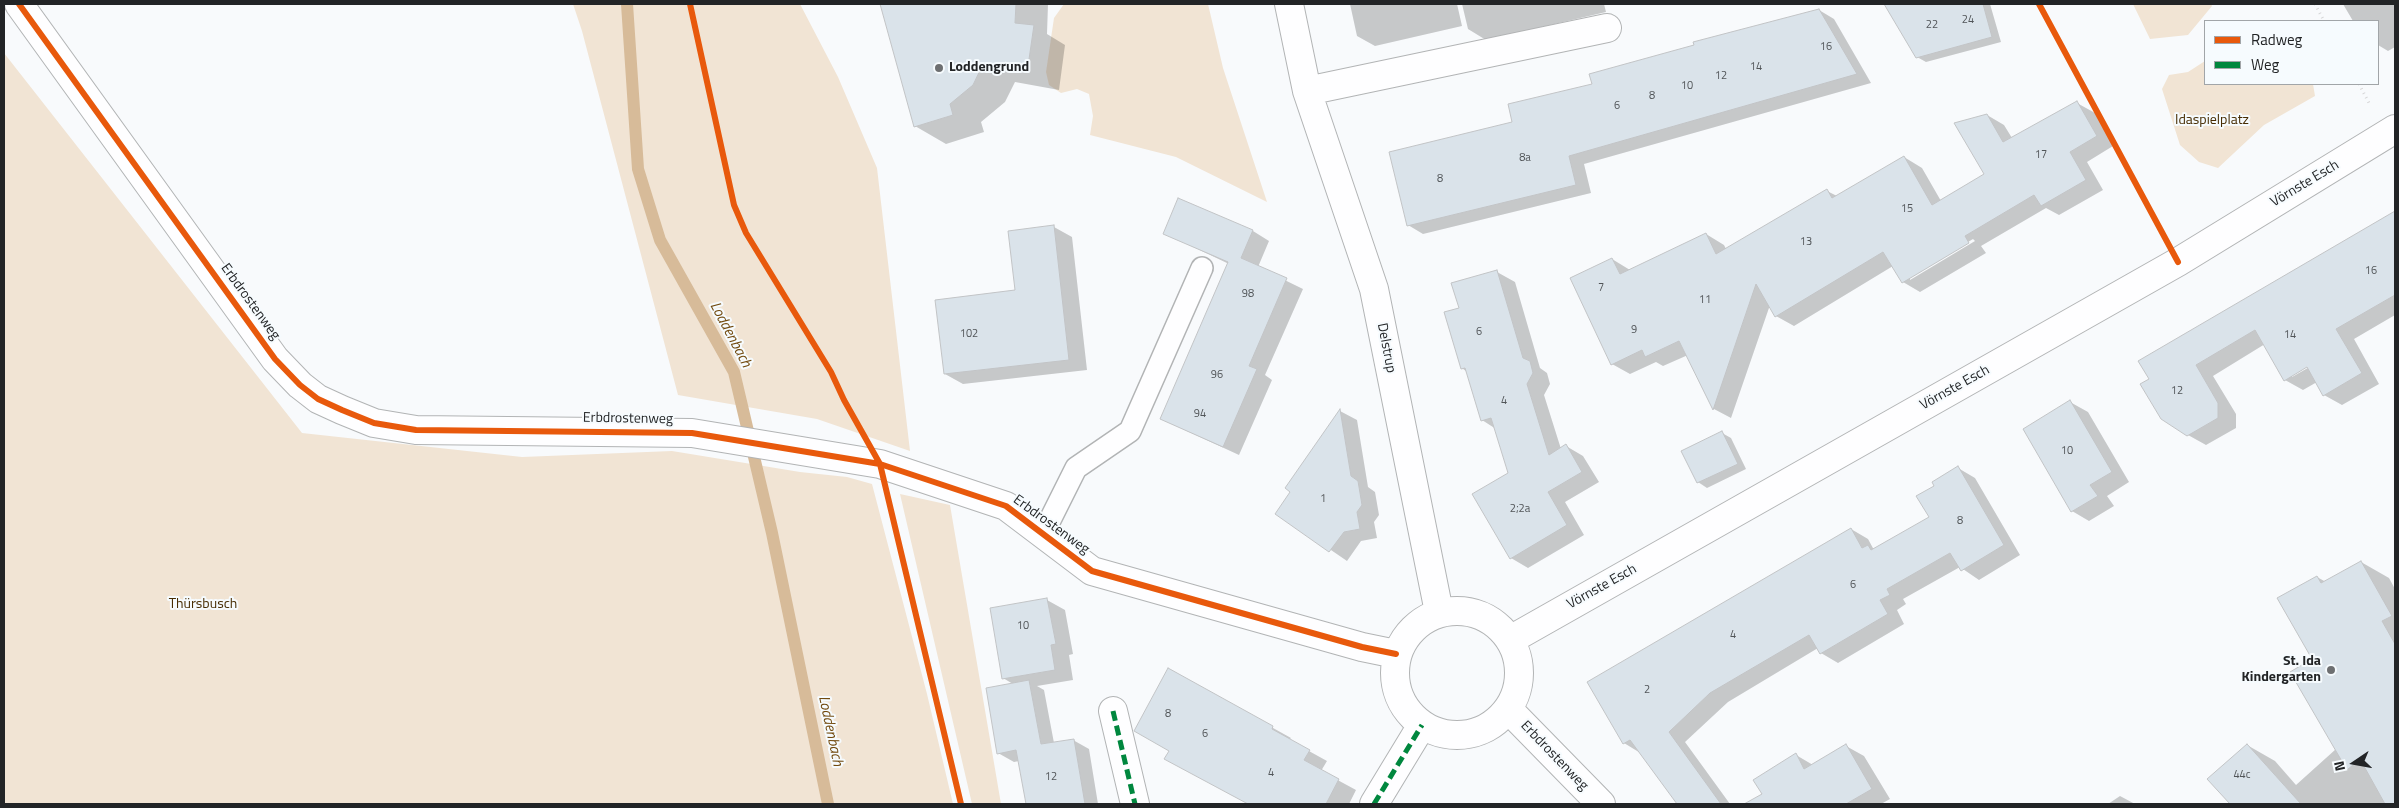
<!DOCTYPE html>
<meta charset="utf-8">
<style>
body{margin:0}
#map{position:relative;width:2399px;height:808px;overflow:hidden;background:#f8fafc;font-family:"Titillium Web",sans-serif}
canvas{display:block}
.frame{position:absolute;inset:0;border:5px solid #222426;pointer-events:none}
.legend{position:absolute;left:2204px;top:20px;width:175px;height:65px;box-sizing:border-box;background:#f6fbfe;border:1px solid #a1a5a8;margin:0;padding:6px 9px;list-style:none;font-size:15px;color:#222426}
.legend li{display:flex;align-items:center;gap:10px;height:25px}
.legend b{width:25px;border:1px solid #a1a5a8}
.north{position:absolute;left:2329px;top:738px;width:50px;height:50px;-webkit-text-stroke:4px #f6fbfe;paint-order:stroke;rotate:258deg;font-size:14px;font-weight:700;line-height:20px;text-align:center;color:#222426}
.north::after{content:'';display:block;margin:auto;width:18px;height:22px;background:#222426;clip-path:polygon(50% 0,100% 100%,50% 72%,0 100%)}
</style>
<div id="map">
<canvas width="2399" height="808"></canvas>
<div class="frame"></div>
<ul class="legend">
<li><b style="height:6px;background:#e8590c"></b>Radweg</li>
<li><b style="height:6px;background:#00873e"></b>Weg</li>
</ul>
<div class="north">N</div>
</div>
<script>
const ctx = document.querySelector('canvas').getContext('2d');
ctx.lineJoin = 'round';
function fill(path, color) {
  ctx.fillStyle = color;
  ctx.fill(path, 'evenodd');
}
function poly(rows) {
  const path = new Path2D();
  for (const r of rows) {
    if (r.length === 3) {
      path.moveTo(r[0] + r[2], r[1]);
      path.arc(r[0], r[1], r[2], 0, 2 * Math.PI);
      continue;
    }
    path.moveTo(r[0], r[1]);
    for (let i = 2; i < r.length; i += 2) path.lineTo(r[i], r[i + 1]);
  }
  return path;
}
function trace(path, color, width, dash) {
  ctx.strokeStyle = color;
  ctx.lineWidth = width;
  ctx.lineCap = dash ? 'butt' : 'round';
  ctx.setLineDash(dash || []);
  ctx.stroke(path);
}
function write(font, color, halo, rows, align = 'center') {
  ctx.font = font + ' "Titillium Web",sans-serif';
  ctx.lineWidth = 4;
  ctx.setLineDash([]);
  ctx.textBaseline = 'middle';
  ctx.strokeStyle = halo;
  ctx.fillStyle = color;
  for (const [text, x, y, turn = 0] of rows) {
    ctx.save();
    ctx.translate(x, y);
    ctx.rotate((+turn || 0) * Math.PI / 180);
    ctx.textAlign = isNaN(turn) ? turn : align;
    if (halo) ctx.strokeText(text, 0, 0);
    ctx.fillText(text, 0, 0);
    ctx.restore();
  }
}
const green = poly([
 [573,4,800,4,838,77,877,168,910,451,817,419,678,395,582,31],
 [1064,4,1208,4,1223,68,1267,202,1176,157,1090,135,1093,116,1089,94,1077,89,1061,93,1049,85,1046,72,1054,18],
 [2133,4,2211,4,2212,6,2188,35,2150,39],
 [4,53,302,433,522,457,672,451,800,472,847,477,872,484,927,694,953,804,4,804],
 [2205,61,2205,84,2313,84,2315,96,2264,125,2218,168,2199,162,2180,145,2162,89,2169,75,2188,72],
 [900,494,950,505,1001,804,972,804]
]);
const shadow = poly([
 [881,4,1048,4,1047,34,1065,45,1059,90,1015,82,1005,102,981,122,984,132,946,144,915,126],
 [1350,4,1457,4,1462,26,1375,46,1357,36],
 [1462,4,1604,4,1606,12,1486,40,1468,29],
 [1885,4,1990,4,2001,42,1926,62,1917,57],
 [2343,4,2395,4,2395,47,2388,51,2378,45,2378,21,2353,21],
 [1819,10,1834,19,1871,83,1584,164,1591,193,1423,234,1408,225,1514,123,1593,85],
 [2077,103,2095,113,2113,146,2087,162,2103,190,2059,215,2046,208,1981,246,1986,253,1920,292,1903,282,1893,266,1794,326,1776,316,1770,305,1731,418,1714,409,1688,355,1663,366,1656,362,1630,374,1612,364,1612,259,1630,270,1706,234,1724,245,1726,249,1827,191,1837,196,1904,157,1922,168,1941,201,1986,175,1987,115,2004,125,2012,138],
 [1973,239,1975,241,1910,280,1910,277],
 [1178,200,1253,231,1269,241,1258,267,1303,289,1265,375,1272,380,1239,455,1161,419,1229,264,1164,233],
 [2395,213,2395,315,2354,339,2379,384,2342,405,2324,395,2317,382,2303,390,2285,380,2265,344,2213,376,2236,414,2236,428,2206,445,2188,435,2140,362],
 [2311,363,2313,365,2292,377,2292,374],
 [1054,227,1072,237,1087,370,963,384,945,374,1016,291,1009,232],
 [1497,272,1515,282,1540,368,1547,373,1550,384,1544,395,1561,449,1566,446,1583,456,1599,482,1565,502,1584,535,1528,568,1511,558,1509,474,1496,429,1482,420,1467,372,1462,368,1460,309],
 [2070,402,2088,412,2129,482,2107,496,2114,506,2089,521,2072,511],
 [1340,411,1357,420,1368,487,1375,492,1379,515,1374,522,1377,538,1361,541,1347,561,1277,513,1292,492,1287,488],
 [1722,433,1731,438,1746,469,1707,488,1698,482],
 [1958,468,1975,478,2020,555,1979,580,1960,567,1903,599,1906,604,1897,610,1904,624,1838,663,1821,653,1818,648,1728,702,1685,742,1730,804,1679,804,1642,754,1624,743,1589,682,1851,529,1868,539,1874,550,1930,517,1936,486],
 [2361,562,2389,578,2395,589,2395,804,2232,804,2209,779,2247,745,2275,761,2296,785,2336,749,2314,660,2317,577,2326,582],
 [1047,600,1065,610,1073,654,1069,655,1073,680,1037,686,1044,690,1054,743,1073,740,1089,749,1098,804,1027,804,1019,761,1014,762,998,753,1013,684,1003,678],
 [1169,670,1291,738,1289,740,1327,761,1321,771,1356,790,1349,804,1249,804,1184,769,1171,751],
 [1846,746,1864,756,1890,799,1881,804,1770,804,1755,780,1796,755,1813,765],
 [2120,796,2135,804,2108,804]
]);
const stream = poly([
 [627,4,638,169,660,240,734,372,772,533,828,804]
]);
const building = poly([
 [880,4,1016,4,1015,23,1034,25,1027,73,983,64,973,85,950,104,953,115,914,127,880,4],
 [1884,4,1983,4,1992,37,1916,58,1884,4],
 [1819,9,1857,74,1569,156,1576,185,1407,226,1389,152,1512,122,1508,104,1592,84,1589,74,1694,45,1693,42,1819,9],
 [2077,101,2097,136,2070,152,2086,180,2041,206,2034,195,1965,236,1969,243,1902,283,1883,252,1775,317,1756,284,1713,410,1679,341,1645,357,1642,350,1611,365,1570,278,1612,258,1620,274,1706,233,1716,254,1827,189,1832,198,1904,156,1932,205,1984,174,1954,123,1987,114,2003,142,2077,101],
 [1178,198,1253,230,1241,258,1287,278,1249,366,1257,369,1223,447,1160,419,1228,262,1163,234,1178,198],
 [2395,211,2395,295,2336,329,2362,373,2323,396,2307,367,2284,381,2255,330,2196,365,2218,403,2218,418,2187,436,2161,419,2140,384,2149,379,2138,361,2395,211],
 [1054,225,1069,360,944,374,935,300,1015,290,1008,231,1054,225],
 [1497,270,1523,358,1530,361,1533,373,1527,384,1549,455,1566,444,1582,472,1548,492,1567,525,1510,559,1472,494,1508,473,1491,418,1481,421,1465,368,1461,369,1444,312,1459,308,1451,283,1497,270],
 [2070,400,2112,472,2090,485,2098,496,2071,512,2023,429,2070,400],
 [1340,409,1351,476,1358,481,1362,505,1357,512,1360,529,1344,532,1329,552,1275,514,1290,492,1285,488,1340,409],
 [1722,431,1738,464,1697,483,1681,451,1722,431],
 [1958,466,2004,545,1961,571,1950,553,1887,589,1890,595,1880,600,1888,614,1820,654,1809,635,1710,693,1669,732,1721,804,1677,804,1630,740,1623,744,1587,682,1851,528,1862,548,1868,545,1871,550,1929,517,1916,496,1934,486,1932,482,1958,466],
 [2361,561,2392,616,2382,621,2395,644,2395,804,2385,804,2360,759,2347,770,2290,672,2312,659,2277,598,2317,576,2321,583,2361,561],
 [1047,598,1056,644,1051,645,1055,670,1002,679,990,608,1047,598],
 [1168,668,1273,726,1272,729,1310,750,1304,760,1339,779,1326,804,1248,804,1164,759,1169,751,1134,731,1168,668],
 [1029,680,1041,744,1074,739,1085,804,1026,804,1016,750,997,754,986,688,1029,680],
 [1846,744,1872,789,1846,804,1744,804,1762,794,1753,780,1796,753,1804,769,1846,744],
 [2247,744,2301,804,2230,804,2207,779,2247,744]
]);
const path = poly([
 [2315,4,2324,21],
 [2359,84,2369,103]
]);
const lane = poly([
 [1043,534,1076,468,1130,431,1202,268]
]);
const street = poly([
 [19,4,275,359,300,385,318,399,342,410,374,423,416,430,692,433,880,464,1006,506,1092,571,1362,647,1396,654],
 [1289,4,1307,91,1374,289,1439,612],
 [1307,91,1607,28],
 [1457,673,62],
 [1510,640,2178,262,2395,129],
 [1508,709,1601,804],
 [1113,711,1135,804],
 [1374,804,1422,725]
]);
const quiet = poly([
 [1113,711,1135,804],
 [1374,804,1422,725]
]);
const cycleway = poly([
 [19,4,275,359,300,385,318,399,342,410,374,423,416,430,692,433,880,464,1006,506,1092,571,1362,647,1396,654],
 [690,4,734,205,746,233,831,372,844,400,880,464,961,804],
 [2039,4,2178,262]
]);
const markers = [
 [939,68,5,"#6d6f71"],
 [2331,670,5,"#6d6f71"]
];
const numberNames = [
 ["24",1968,20],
 ["22",1932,25],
 ["16",1826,47],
 ["14",1756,67],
 ["12",1721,76],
 ["10",1687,86],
 ["8",1652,96],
 ["6",1617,106],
 ["17",2041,155],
 ["8a",1525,158],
 ["8",1440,179],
 ["15",1907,209],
 ["13",1806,242],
 ["16",2371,271],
 ["7",1601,288],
 ["98",1248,294],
 ["11",1705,300],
 ["9",1634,330],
 ["6",1479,332],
 ["102",969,334],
 ["14",2290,335],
 ["96",1217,375],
 ["12",2177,391],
 ["4",1504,401],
 ["94",1200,414],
 ["10",2067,451],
 ["1",1323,499],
 ["2;2a",1520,509],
 ["8",1960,521],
 ["6",1853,585],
 ["10",1023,626],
 ["4",1733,635],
 ["2",1647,690],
 ["8",1168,714],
 ["6",1205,734],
 ["4",1271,773],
 ["44c",2242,775],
 ["12",1051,777]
];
const poiNames = [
 ["Loddengrund",949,68],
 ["St. Ida",2321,662,"right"],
 ["Kindergarten",2321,678,"right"]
];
const parkNames = [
 ["Idaspielplatz",2212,121],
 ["Thürsbusch",203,605]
];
const streetNames = [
 ["Vörnste Esch",2305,184,-31],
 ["Erbdrostenweg",250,302,54],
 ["Delstrup",1386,348,79],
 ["Vörnste Esch",1955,388,-29],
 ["Erbdrostenweg",628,419,1],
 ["Erbdrostenweg",1051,525,36],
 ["Vörnste Esch",1602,587,-29],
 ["Erbdrostenweg",1554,756,46]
];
const waterNames = [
 ["Loddenbach",730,335,62],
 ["Loddenbach",830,731,78]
];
fill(green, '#f1e4d4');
fill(shadow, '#0003');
trace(stream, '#d7bb99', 12);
fill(building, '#dae3ea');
trace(building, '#c2c4c6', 1);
trace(lane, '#b2b4b5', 24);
trace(street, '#b2b4b5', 30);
trace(path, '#d6d6d7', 3, [1, 4]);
trace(lane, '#fefeff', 21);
trace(street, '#fefeff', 28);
trace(quiet, '#00873e', 5, [10, 5]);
trace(cycleway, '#e8590c', 6);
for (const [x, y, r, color] of markers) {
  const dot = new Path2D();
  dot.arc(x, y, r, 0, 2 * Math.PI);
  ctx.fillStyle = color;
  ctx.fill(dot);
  trace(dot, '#f6fbfe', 2);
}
write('11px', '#515558', null, numberNames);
write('bold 14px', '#222426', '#f6fbfe', poiNames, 'left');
write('14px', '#462b01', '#f6fbfe', parkNames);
write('14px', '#222426', '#f6fbfe', streetNames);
write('italic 15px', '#724a0e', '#f6fbfe', waterNames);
</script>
